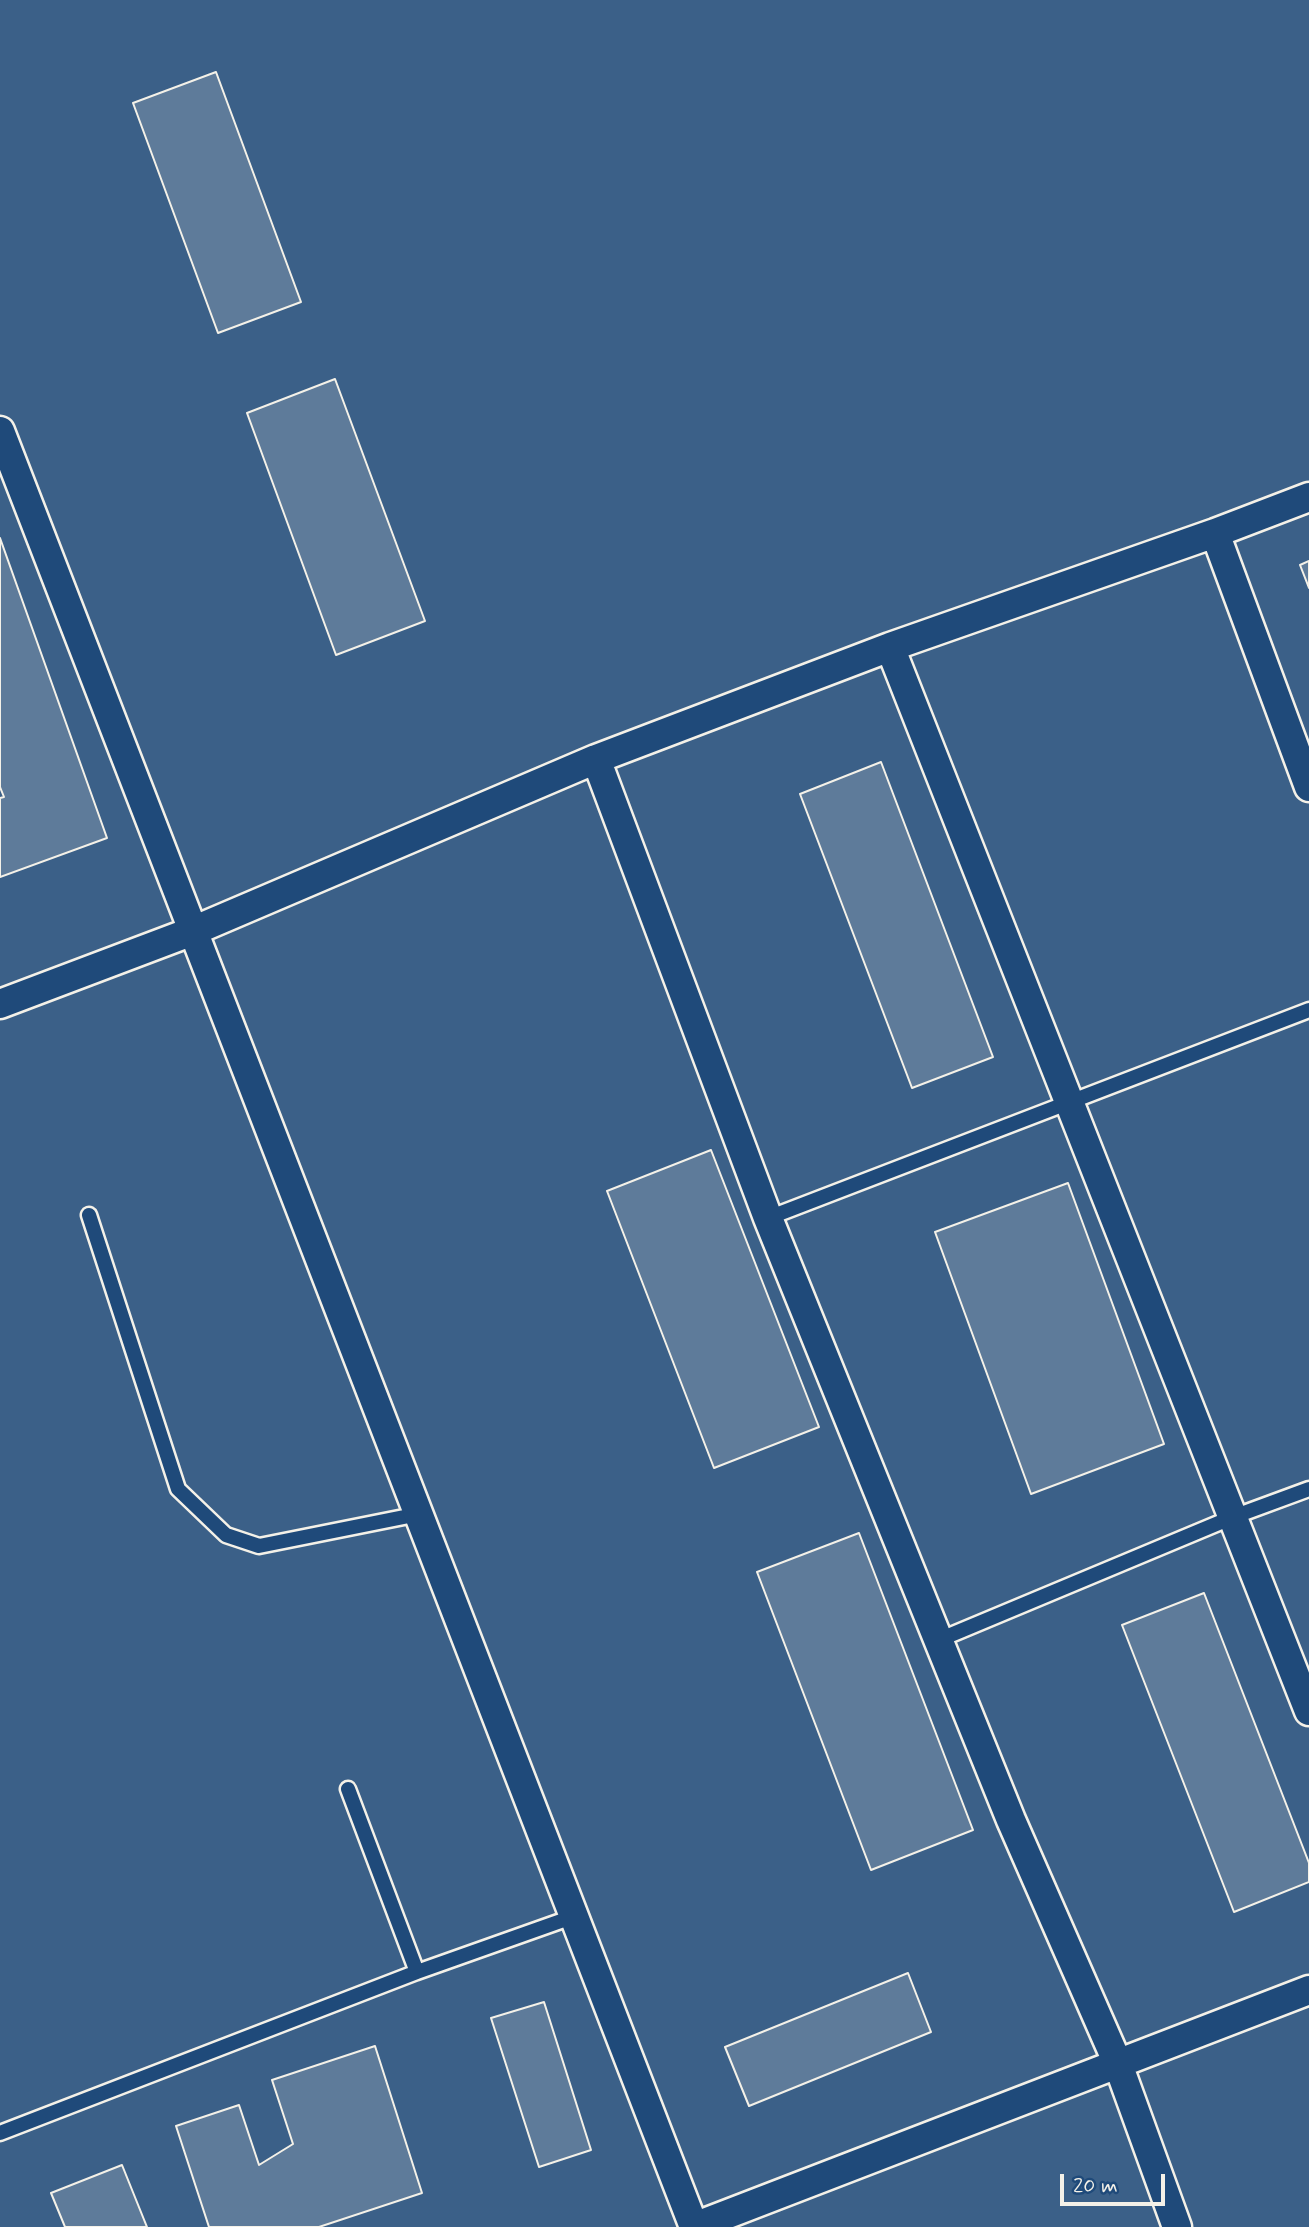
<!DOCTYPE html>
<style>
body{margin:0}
#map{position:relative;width:1309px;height:2227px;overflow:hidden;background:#2c5481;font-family:Mynerve,sans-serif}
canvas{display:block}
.scale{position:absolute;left:1060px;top:2174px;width:105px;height:32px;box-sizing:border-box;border:4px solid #f4f1e8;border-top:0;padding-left:9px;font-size:21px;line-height:24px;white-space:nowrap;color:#f4f1e8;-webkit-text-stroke:5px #1f4a7a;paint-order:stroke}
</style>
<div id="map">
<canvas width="1309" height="2227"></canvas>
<div class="scale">20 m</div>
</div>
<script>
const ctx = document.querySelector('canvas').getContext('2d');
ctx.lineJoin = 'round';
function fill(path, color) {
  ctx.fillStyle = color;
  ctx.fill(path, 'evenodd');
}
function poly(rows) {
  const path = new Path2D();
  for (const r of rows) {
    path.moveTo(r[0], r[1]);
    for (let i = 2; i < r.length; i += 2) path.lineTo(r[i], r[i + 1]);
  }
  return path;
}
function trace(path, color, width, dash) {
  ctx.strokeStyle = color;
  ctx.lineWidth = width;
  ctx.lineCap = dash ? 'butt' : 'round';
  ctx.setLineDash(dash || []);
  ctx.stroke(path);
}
const built = poly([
 [0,0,1309,0,1309,2227,0,2227]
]);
const building = poly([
 [216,72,301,302,218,333,133,103,216,72],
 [335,379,425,621,336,655,247,413,335,379],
 [0,538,107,838,0,877,0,798,4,797,0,787,0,538],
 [1309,561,1309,588,1300,565,1309,561],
 [881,762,993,1057,912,1088,800,794,881,762],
 [711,1150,819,1427,714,1468,607,1191,711,1150],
 [1068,1183,1164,1444,1031,1494,935,1232,1068,1183],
 [859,1533,973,1830,871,1870,757,1572,859,1533],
 [1204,1593,1309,1863,1309,1882,1234,1912,1122,1625,1204,1593],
 [908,1973,931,2032,749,2106,725,2047,908,1973],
 [544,2002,591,2150,539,2167,491,2018,544,2002],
 [375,2046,422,2193,319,2227,209,2227,176,2126,239,2105,259,2165,293,2144,272,2080,375,2046],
 [122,2165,147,2227,65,2227,51,2193,122,2165]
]);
const lane = poly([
 [89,1215,178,1489,226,1535,259,1546,419,1514],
 [768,1218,1309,1010],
 [941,1639,1233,1517,1309,1489],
 [348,1789,417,1972],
 [0,2133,417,1972,575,1916]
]);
const street = poly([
 [0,431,694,2227],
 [1215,533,1309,787],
 [890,647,1309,1711],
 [596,759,768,1218,1011,1820,1118,2064,1177,2227],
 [0,1004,193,931,596,759,890,647,1215,533,1309,497],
 [694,2227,1309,1990]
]);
fill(built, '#3b6088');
fill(building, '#5e7b9a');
trace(building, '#f4f1e8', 2);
trace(lane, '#f4f1e8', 19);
trace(street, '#f4f1e8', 33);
trace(lane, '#1f4a7a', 14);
trace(street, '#1f4a7a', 28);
</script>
